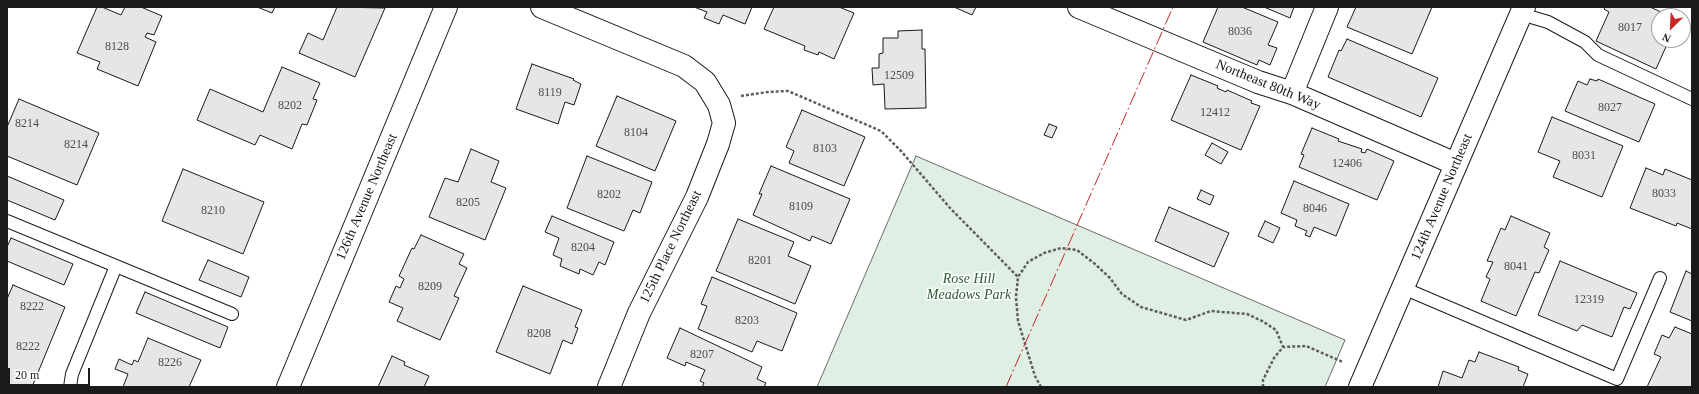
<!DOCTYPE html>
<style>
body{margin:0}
#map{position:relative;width:1699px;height:394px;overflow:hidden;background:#fff;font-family:Georgia,serif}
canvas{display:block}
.frame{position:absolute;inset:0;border:8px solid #1a1a1a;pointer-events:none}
.north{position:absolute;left:1651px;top:8px;width:40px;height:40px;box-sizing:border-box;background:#fff;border:1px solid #a3a3a3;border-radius:50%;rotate:204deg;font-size:11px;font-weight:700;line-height:16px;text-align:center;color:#1a1a1a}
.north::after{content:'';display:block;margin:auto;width:14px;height:18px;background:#c62828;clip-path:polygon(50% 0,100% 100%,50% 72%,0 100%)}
.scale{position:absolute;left:8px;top:368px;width:82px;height:18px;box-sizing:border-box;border:2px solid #1a1a1a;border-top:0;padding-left:5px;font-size:12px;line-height:14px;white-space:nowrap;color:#1a1a1a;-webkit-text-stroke:3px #fff;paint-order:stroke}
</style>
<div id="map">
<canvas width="1699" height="394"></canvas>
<div class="frame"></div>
<div class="north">N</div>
<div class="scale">20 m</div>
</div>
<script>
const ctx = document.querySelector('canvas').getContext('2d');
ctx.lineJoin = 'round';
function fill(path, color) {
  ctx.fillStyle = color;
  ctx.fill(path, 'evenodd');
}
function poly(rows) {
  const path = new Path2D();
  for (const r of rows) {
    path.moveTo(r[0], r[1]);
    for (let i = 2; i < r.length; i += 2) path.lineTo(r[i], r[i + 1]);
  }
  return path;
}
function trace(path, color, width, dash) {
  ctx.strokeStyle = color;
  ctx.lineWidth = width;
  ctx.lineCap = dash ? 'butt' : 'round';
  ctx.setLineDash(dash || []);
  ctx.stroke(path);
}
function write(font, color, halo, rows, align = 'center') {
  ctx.font = font + ' Georgia,serif';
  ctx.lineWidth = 3;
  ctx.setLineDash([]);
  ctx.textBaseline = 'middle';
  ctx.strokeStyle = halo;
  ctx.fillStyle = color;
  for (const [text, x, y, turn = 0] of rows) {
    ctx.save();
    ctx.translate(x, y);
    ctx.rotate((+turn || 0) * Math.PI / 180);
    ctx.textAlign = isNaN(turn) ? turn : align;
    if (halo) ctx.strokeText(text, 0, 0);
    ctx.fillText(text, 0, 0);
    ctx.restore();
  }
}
const green = poly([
 [916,156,1345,340,1325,387,817,387,916,156]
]);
const building = poly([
 [97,7,102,7,121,15,125,7,141,7,162,16,154,35,147,33,145,37,156,42,138,86,97,69,100,62,77,53,97,7],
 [257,7,275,7,272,13,257,7],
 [337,7,385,8,355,77,299,53,308,33,323,40,337,7],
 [694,7,752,7,745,24,723,15,719,24,704,18,707,12,694,7],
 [774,7,839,7,854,13,834,59,819,52,818,55,804,50,805,46,764,29,774,7],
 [954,7,976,7,972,15,954,7],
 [1218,7,1242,7,1278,22,1268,45,1277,48,1270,65,1259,60,1257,65,1203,42,1218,7],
 [1264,7,1294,7,1290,18,1264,7],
 [1356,7,1432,7,1412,54,1347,27,1356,7],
 [1606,7,1650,7,1670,16,1659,16,1659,40,1669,40,1656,69,1596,41,1609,12,1604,9,1606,7],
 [922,30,922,49,925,49,926,108,885,109,884,84,873,85,872,68,879,68,879,54,883,53,883,38,898,38,898,31,922,30],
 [1347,39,1438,78,1421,117,1328,77,1339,50,1341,51,1347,39],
 [532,64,574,79,573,80,581,84,574,105,565,102,558,124,516,109,532,64],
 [282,67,320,83,313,99,317,100,307,125,302,124,292,149,260,135,255,145,197,120,210,89,263,112,282,67],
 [1191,75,1218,86,1217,88,1226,92,1227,90,1252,101,1251,103,1260,106,1241,150,1171,120,1191,75],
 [1590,79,1597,81,1598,79,1655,104,1639,142,1565,111,1578,81,1587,85,1590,79],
 [617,96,676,121,655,171,596,146,617,96],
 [19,99,99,133,77,185,7,156,7,127,19,99],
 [802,110,865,137,844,186,789,163,794,151,786,147,802,110],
 [1552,117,1623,146,1602,197,1553,177,1560,161,1538,152,1552,117],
 [1049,124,1057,127,1052,138,1044,135,1049,124],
 [1312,128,1339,139,1338,141,1362,149,1361,152,1365,153,1367,149,1394,161,1377,200,1299,167,1304,155,1301,154,1312,128],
 [1212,143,1228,152,1221,164,1205,155,1212,143],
 [471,149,499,161,491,182,506,188,485,240,429,217,445,178,458,182,471,149],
 [587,156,652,182,640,213,633,210,624,231,567,208,587,156],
 [771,166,850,199,831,244,812,236,810,241,753,215,762,194,759,194,771,166],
 [1646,168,1663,175,1665,169,1692,180,1692,229,1677,223,1676,226,1630,208,1646,168],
 [183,169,264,202,243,254,162,221,183,169],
 [7,176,64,200,55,220,7,200,7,176],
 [1294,181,1349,204,1336,236,1314,227,1310,237,1305,235,1307,231,1295,226,1297,220,1281,213,1294,181],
 [1201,190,1214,196,1210,205,1197,199,1201,190],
 [1169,207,1229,233,1214,267,1155,241,1169,207],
 [552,216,614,242,605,265,599,262,593,275,580,269,579,274,560,266,562,259,553,255,559,238,545,232,552,216],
 [1511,216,1550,233,1544,247,1549,250,1539,273,1535,272,1516,316,1481,301,1490,279,1486,277,1493,262,1487,261,1501,228,1505,230,1511,216],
 [738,219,794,242,788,256,811,266,795,304,716,271,738,219],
 [1265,221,1280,228,1273,243,1258,236,1265,221],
 [421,235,464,254,459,264,467,268,454,296,459,298,440,340,397,321,403,308,389,302,396,286,400,288,404,279,399,276,412,248,414,249,421,235],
 [11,238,73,264,64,285,7,261,7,247,11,238],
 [208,260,249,277,241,297,199,280,208,260],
 [1560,261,1637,293,1630,309,1624,307,1612,337,1582,325,1577,331,1538,315,1560,261],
 [1686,271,1692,274,1692,321,1670,312,1686,271],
 [712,277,797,313,782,351,757,341,752,352,698,329,707,306,701,304,712,277],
 [13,285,65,307,32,387,7,387,7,299,13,285],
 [523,286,582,310,575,327,578,328,572,344,563,340,550,374,496,352,523,286],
 [145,292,228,327,220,348,136,313,145,292],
 [1675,327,1692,334,1692,387,1647,387,1661,357,1654,354,1662,335,1669,338,1675,327],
 [680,328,762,367,757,379,766,383,764,387,702,387,704,383,700,381,705,370,686,362,685,366,667,358,680,328],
 [148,338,201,360,189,387,123,387,128,374,115,369,119,359,132,365,134,360,138,362,148,338],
 [1479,352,1519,367,1518,370,1528,374,1523,387,1438,387,1443,371,1462,378,1469,360,1475,362,1479,352],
 [392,356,405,362,404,365,429,376,424,387,378,387,392,356]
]);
const path = poly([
 [741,96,768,92,788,91,881,131,901,151,950,208,1018,277],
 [1041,387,1035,376,1018,321,1016,297,1018,277,1028,262,1044,253,1061,248,1077,250,1095,264,1110,278,1122,294,1141,307,1186,320,1211,311,1247,314,1262,321,1276,330,1283,347],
 [1263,387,1263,380,1274,358,1283,347,1306,346,1343,362]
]);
const service = poly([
 [1521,14,1548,22,1585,42,1598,55,1692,99],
 [7,221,116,266,72,374,70,387],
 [116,266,232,314],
 [1403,288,1617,379,1660,278]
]);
const minor = poly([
 [542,7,684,66,705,82,719,105,724,123,718,144,697,197,639,313,609,387],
 [1079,7,1258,82,1292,93,1456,164],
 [1292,93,1327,7],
 [288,387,446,7]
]);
const secondary = poly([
 [1360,387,1524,7]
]);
const power = poly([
 [1006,387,1173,7]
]);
const numberNames = [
 ["8017",1630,28],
 ["8036",1240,32],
 ["8128",117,47],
 ["12509",899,76],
 ["8119",550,93],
 ["8202",290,106],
 ["8027",1610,108],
 ["12412",1215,113],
 ["8214",27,124],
 ["8104",636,133],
 ["8214",76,145],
 ["8103",825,149],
 ["8031",1584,156],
 ["12406",1347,164],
 ["8033",1664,194],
 ["8202",609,195],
 ["8205",468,203],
 ["8109",801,207],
 ["8046",1315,209],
 ["8210",213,211],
 ["8204",583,248],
 ["8201",760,261],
 ["8041",1516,267],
 ["8209",430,287],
 ["12319",1589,300],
 ["8222",32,307],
 ["8203",747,321],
 ["8208",539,334],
 ["8222",28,347],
 ["8207",702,355],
 ["8226",170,363]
];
const streetNames = [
 ["Northeast 80th Way",1268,85,22],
 ["126th Avenue Northeast",367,197,-67],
 ["124th Avenue Northeast",1442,197,-67],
 ["125th Place Northeast",671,247,-64]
];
const parkNames = [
 ["Rose Hill",969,279],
 ["Meadows Park",969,295]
];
fill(green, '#e0efe3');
trace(green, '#6a6a6a', 1);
fill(building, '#e6e6e6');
trace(building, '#1a1a1a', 1);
trace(service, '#1a1a1a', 14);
trace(minor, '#1a1a1a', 24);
trace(secondary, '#1a1a1a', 24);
trace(path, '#5f5f5f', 2.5, [3, 2]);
trace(service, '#fff', 12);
trace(minor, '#fff', 22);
trace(secondary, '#fff', 22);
trace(power, '#c62828', 1, [14, 3, 2, 3]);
write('12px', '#4d4d4d', null, numberNames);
write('14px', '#1a1a1a', '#fff', streetNames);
write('italic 14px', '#2b5a34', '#fff', parkNames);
</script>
